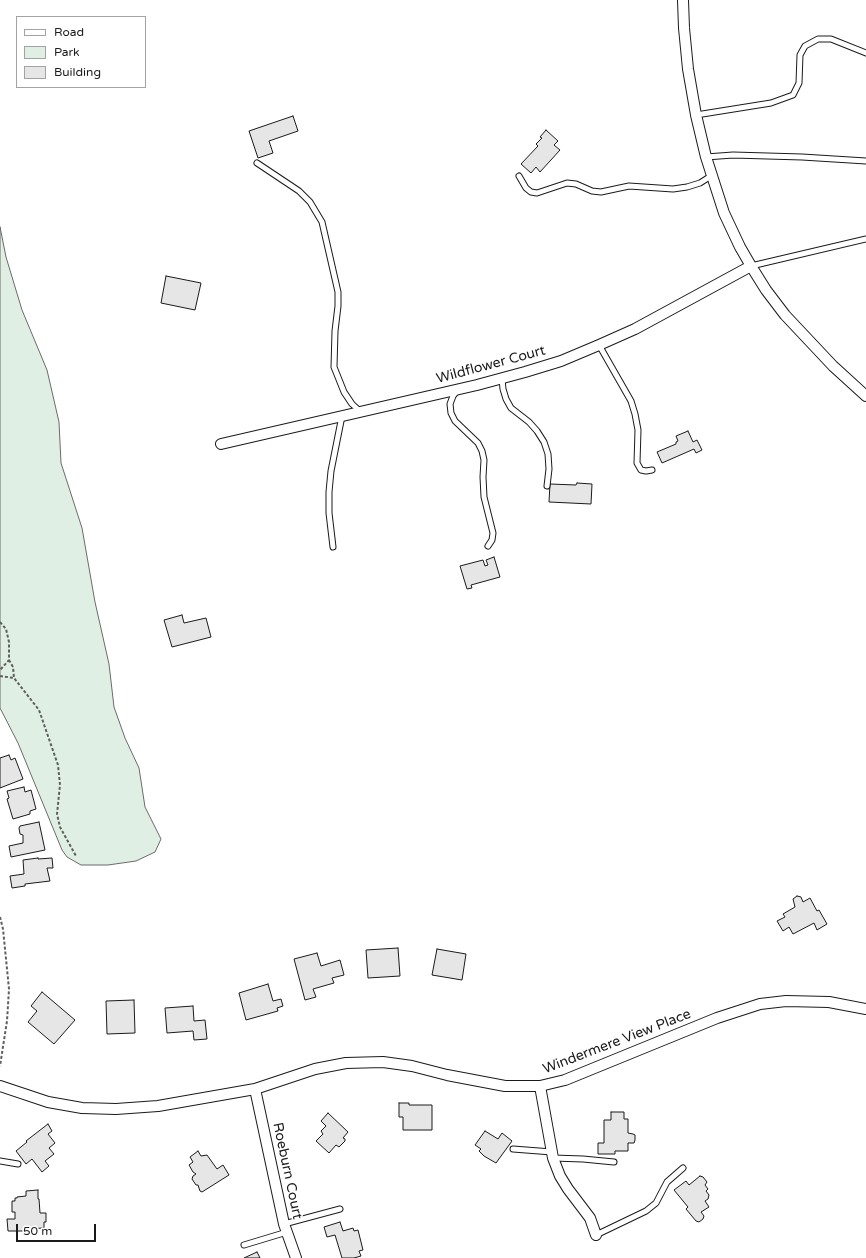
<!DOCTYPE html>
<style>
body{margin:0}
#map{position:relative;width:866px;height:1258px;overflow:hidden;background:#fff;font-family:"Varela Round",sans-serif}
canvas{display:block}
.legend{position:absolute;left:16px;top:16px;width:130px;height:72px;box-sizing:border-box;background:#fff;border:1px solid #a3a3a3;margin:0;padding:5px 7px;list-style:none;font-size:12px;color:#1a1a1a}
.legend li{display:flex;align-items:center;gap:8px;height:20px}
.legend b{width:20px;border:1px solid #a3a3a3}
.scale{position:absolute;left:16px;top:1224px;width:80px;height:18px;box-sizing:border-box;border:2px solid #1a1a1a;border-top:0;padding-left:5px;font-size:12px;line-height:14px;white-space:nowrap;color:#1a1a1a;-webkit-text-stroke:3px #fff;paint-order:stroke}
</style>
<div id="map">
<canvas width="866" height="1258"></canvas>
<ul class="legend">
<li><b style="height:5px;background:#fff"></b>Road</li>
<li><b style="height:11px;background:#e0efe3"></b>Park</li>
<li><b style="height:11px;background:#e6e6e6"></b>Building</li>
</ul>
<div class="scale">50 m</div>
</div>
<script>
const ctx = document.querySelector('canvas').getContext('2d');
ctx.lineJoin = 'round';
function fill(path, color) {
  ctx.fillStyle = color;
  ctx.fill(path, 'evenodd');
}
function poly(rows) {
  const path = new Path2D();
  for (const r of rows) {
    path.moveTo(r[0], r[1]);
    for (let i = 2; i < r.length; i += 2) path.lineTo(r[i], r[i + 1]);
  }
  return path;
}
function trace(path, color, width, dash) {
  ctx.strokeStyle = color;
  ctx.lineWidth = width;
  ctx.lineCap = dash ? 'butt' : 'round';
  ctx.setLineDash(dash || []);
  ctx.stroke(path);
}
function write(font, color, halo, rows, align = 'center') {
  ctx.font = font + ' "Varela Round",sans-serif';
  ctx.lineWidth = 3;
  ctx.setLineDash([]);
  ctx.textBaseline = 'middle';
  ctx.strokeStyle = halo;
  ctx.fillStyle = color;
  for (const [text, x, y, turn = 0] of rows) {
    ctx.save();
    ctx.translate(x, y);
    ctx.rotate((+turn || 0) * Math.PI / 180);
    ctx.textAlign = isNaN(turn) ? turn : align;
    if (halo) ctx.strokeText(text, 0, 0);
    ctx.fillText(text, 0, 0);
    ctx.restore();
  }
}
const green = poly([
 [0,227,6,257,22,310,47,370,59,422,61,463,82,528,95,602,109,664,114,707,125,738,139,768,145,807,161,839,155,852,136,861,108,865,81,865,67,857,62,850,18,743,0,708,0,227]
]);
const building = poly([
 [293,116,298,131,269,141,273,153,258,158,249,131,293,116],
 [546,130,558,141,554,145,560,150,540,172,536,167,531,173,521,164,538,146,536,144,542,138,540,137,546,130],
 [166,276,201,283,195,310,161,303,166,276],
 [688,431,693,442,697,440,702,450,696,453,694,449,662,463,657,452,676,444,676,442,678,441,676,436,688,431],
 [577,483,592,484,591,504,549,502,550,484,576,485,577,483],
 [494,557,500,577,471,585,472,588,467,589,460,566,483,560,485,566,488,565,486,560,494,557],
 [182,615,184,623,206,618,211,637,172,647,164,620,182,615],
 [9,755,11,760,15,758,23,779,0,788,0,758,9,755],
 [24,787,25,792,31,790,36,809,30,811,30,814,13,819,7,799,9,798,7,791,24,787],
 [39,822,45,850,11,857,9,846,23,843,23,835,20,834,19,828,20,826,39,822],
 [38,858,38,859,52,858,53,868,47,868,50,881,25,884,25,886,12,888,10,876,24,874,23,860,38,858],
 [797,896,801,897,803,902,810,898,817,911,819,910,827,924,817,930,814,923,793,934,789,927,783,931,777,921,785,917,783,914,795,907,793,899,797,896],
 [398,948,400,976,368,978,366,950,398,948],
 [437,949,466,954,462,980,432,975,437,949],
 [317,953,321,966,340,960,344,975,332,978,334,983,313,989,316,997,305,1000,294,959,317,953],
 [268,984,273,1001,281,999,283,1006,277,1008,278,1011,246,1020,239,993,268,984],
 [42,992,75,1020,54,1044,28,1022,37,1011,31,1006,42,992],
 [134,1000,135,1033,107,1034,106,1001,134,1000],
 [193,1006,194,1021,205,1020,207,1039,194,1040,193,1031,167,1033,165,1008,193,1006],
 [399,1103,409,1103,409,1105,432,1105,432,1130,403,1130,403,1117,399,1117,399,1103],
 [611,1112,624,1112,624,1119,628,1119,628,1133,633,1134,635,1135,635,1140,634,1143,628,1143,628,1151,615,1151,615,1154,598,1154,598,1143,604,1143,604,1120,611,1120,611,1112],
 [328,1113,348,1132,343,1138,345,1139,345,1141,339,1147,336,1145,329,1153,316,1141,323,1134,321,1131,326,1126,321,1121,328,1113],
 [48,1124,52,1131,48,1134,55,1143,49,1148,54,1154,45,1161,49,1166,42,1172,32,1159,26,1164,16,1151,27,1142,26,1141,48,1124],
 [485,1131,498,1139,502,1133,512,1141,496,1163,484,1156,479,1151,481,1149,475,1145,485,1131],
 [198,1151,201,1156,207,1155,217,1169,223,1165,229,1175,202,1192,200,1191,198,1185,196,1185,192,1179,193,1176,196,1174,193,1172,189,1165,193,1162,190,1157,198,1151],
 [700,1176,703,1177,707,1182,705,1185,708,1189,706,1191,709,1195,708,1199,705,1201,709,1207,701,1212,704,1216,703,1219,699,1222,696,1221,686,1209,688,1207,674,1190,686,1181,689,1185,700,1176],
 [38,1190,38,1199,39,1199,40,1213,46,1213,46,1222,44,1222,44,1228,25,1229,25,1231,8,1231,7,1219,15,1219,15,1212,12,1212,12,1201,15,1201,15,1198,17,1198,17,1197,26,1196,26,1191,38,1190],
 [340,1222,343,1231,353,1228,354,1231,358,1230,363,1250,359,1251,361,1256,354,1258,342,1258,335,1235,327,1237,324,1227,340,1222],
 [257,1252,260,1258,244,1258,257,1252]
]);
const path = poly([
 [0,622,6,629,9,642,9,660,0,670],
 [9,660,13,667,14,678],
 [0,676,14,678,39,710,58,765,60,785,57,814,60,827,76,856],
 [0,917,3,929,9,989,7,1021,0,1066]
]);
const lane = poly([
 [696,115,771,103,793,95,799,83,800,55,805,46,818,39,831,39,866,53],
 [706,157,733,155,802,157,866,161],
 [257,163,299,191,310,202,322,222,338,292,338,306,335,331,334,367,344,392,352,404,361,412],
 [519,176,526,188,531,192,537,193,567,183,576,184,592,191,601,192,629,186,673,189,687,187,700,183,711,176],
 [751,266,866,239],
 [599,345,631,401,635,414,638,430,637,463,641,470,646,471,652,470],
 [502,379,503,389,506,399,511,408,529,422,537,431,544,442,548,454,549,469,547,486],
 [457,391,453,396,450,404,451,413,455,421,478,443,482,451,484,460,483,477,484,497,493,533,492,540,488,546],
 [333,547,329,513,329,492,331,471,342,416],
 [513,1149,552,1152],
 [553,1158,583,1159,614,1162],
 [0,1161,18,1164],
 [284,1224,340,1209],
 [596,1235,646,1211,656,1203,667,1182,683,1168],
 [244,1245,287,1232]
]);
const street = poly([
 [683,0,684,28,688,69,696,115,706,157,724,213,740,247,751,266,766,290,785,315,833,366,866,396],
 [221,444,477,385,525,372,561,361,599,345,635,329,751,266],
 [0,1086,48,1102,82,1108,116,1109,158,1106,255,1089,315,1069,346,1063,383,1062,412,1066,447,1075,505,1086,540,1086,565,1080,717,1018,760,1004,786,1001,829,1002,866,1009],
 [540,1086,553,1158,560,1176,568,1189,590,1218,596,1235],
 [255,1089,284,1224,296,1258]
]);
const streetNames = [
 ["Wildflower Court",491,365,-15],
 ["Windermere View Place",617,1042,-21],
 ["Roeburn Court",287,1171,78]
];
fill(green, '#e0efe3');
trace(green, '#6a6a6a', 1);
fill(building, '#e6e6e6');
trace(building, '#1a1a1a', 1);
trace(lane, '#1a1a1a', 7);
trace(street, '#1a1a1a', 12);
trace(path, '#5f5f5f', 2, [3, 2]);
trace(lane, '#fff', 5);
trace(street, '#fff', 10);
write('14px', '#1a1a1a', '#fff', streetNames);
</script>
